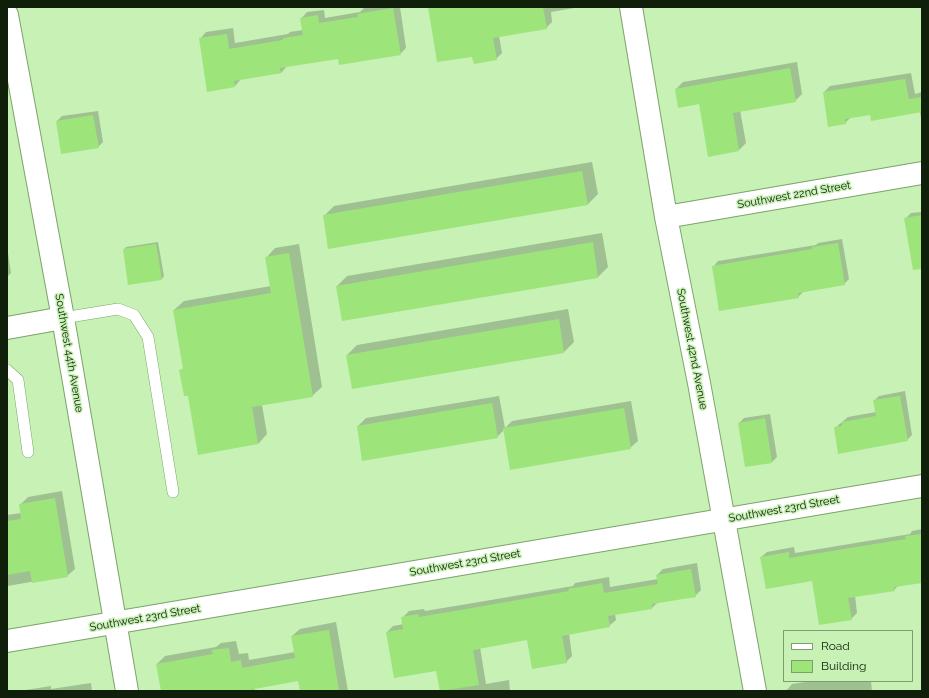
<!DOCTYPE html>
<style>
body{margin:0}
#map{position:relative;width:929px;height:698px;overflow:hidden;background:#c7f1b5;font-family:Raleway,sans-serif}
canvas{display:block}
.frame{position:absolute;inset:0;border:8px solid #101f09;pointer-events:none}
.legend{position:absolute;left:783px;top:630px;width:130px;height:52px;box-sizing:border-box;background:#c7f1b5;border:1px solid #7e9d70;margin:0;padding:5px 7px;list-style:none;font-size:12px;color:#101f09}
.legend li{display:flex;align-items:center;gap:8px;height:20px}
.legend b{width:20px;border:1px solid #7e9d70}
</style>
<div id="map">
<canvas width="929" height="698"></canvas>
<div class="frame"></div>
<ul class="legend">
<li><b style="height:5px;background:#fff"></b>Road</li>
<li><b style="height:11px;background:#9de57a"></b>Building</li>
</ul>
</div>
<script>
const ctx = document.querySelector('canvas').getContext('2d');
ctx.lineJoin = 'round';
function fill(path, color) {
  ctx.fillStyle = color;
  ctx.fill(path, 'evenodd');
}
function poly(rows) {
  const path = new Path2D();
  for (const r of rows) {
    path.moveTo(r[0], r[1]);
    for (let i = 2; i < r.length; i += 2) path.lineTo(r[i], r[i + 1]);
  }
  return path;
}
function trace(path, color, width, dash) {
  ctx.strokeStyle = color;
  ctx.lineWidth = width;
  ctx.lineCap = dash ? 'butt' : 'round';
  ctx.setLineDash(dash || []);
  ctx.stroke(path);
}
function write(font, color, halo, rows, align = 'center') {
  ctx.font = font + ' Raleway,sans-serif';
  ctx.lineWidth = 3;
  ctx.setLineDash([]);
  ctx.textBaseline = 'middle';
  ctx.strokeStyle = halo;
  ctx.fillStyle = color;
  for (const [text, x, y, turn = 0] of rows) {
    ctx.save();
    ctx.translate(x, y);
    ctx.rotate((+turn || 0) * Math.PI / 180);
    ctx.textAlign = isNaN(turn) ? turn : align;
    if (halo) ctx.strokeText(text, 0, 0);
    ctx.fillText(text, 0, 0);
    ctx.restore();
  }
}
const shadow = poly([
 [369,7,400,7,406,48,400,54,339,58,287,66,281,73,241,79,235,86,200,39,206,32,233,28,235,43,288,34,290,32,303,30,301,19,307,12,324,10,325,18,360,12,364,8],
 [429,7,580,7,551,12,552,22,546,28,499,36,502,53,496,59,473,56],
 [797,62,802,94,795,101,740,110,746,143,739,150,700,103,676,89,683,82],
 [911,73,915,94,922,92,922,123,920,112,871,114,851,117,845,123,824,92,830,86],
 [98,111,103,142,98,147,57,121,62,116],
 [592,162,598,194,588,204,324,216,334,206],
 [922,212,922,242,905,219,911,213],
 [602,233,608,267,598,277,343,320,337,286,347,276],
 [842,239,849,279,844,284,803,292,798,297,713,267,718,261,816,245,818,243],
 [158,242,164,276,162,279,124,250,126,247],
 [299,244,322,387,312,396,262,405,267,434,258,444,189,395,180,371,184,367,174,310,184,301,271,286,266,258,275,248],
 [7,246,11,273,7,277],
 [568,309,574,342,564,352,353,388,347,355,357,345],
 [905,391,912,435,907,440,835,428,848,417,876,412,874,401,879,396],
 [499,396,505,428,512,421,631,401,638,441,630,448,504,430,497,437,358,426,366,418],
 [770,414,777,457,772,462,746,466,739,423,744,418],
 [62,491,75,569,67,576,7,586,7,515,21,513,20,505,28,497],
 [922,529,922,581,899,585,894,590,855,596,857,613,851,619,813,580,761,557,767,552,794,547,795,553,910,534,912,531],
 [697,563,701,590,695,596,658,602,652,608,615,614,616,620,609,626,569,633,572,656,566,662,528,639,480,647,486,684,509,680,510,691,440,691,437,670,387,632,393,626,404,624,402,618,409,611,424,609,425,611,485,601,573,586,575,583,609,577,610,587,658,579,657,575,663,569],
 [336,622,348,691,301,691,299,680,254,688,255,691,162,691,157,664,165,656,216,647,221,643,236,641,239,654,248,653,249,660,295,652,292,636,300,629],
 [812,681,871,681,872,691,786,691,792,684],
 [91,683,92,691,19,691,51,686,51,689]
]);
const building = poly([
 [428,7,543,7,547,29,493,38,497,60,474,64,472,57,437,62],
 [393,8,401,55,339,65,338,59,280,68,281,73,234,81,235,87,207,92,199,38,227,34,229,49,283,40,283,38,303,35,300,18,318,15,319,23,358,17,357,14],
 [790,68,796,102,733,113,739,151,708,157,699,104,678,108,675,89],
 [905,79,909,99,922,97,922,112,871,121,870,115,845,119,846,124,828,127,823,92],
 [93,115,99,148,61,154,56,121],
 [582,171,588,205,328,249,323,215],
 [922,215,922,269,913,270,904,218],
 [593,242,598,278,342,321,336,286],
 [838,243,845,285,798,293,799,298,719,311,712,266,812,249,812,247],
 [156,244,162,280,128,285,123,249],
 [289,253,313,397,252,407,258,444,198,455,188,396,184,396,179,370,183,369,173,310,271,293,265,257],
 [559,319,564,353,352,389,346,355],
 [900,396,908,441,838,454,834,427,842,426,842,422,876,416,873,400],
 [492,403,498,438,362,461,357,426],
 [624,408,631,449,510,470,503,428],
 [765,418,772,463,745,467,738,423],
 [55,498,68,577,32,583,30,571,7,575,7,521,21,519,19,504],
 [922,534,922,583,894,587,895,591,848,598,852,620,819,625,812,581,766,589,760,557,789,552,789,558,906,539,905,536],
 [691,569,696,597,652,604,652,609,608,616,610,627,562,636,567,663,532,669,527,640,473,650,479,685,440,691,436,671,394,678,386,632,403,629,401,617,418,614,419,617,478,607,569,591,568,589,602,583,604,593,658,584,656,575],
 [329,630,339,691,300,691,298,681,244,691,161,691,156,664,213,654,212,650,229,648,231,662,241,660,242,668,295,658,291,636]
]);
const lane = poly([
 [63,318,118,309,134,315,148,337,173,492],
 [7,370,18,380,28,452]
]);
const street = poly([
 [631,7,666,217,699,383,755,691],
 [7,15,63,318,127,691],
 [666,217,922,173],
 [7,328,63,318],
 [7,641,922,486]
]);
const streetNames = [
 ["Southwest 22nd Street",794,195,-10],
 ["Southwest 42nd Avenue",692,349,79],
 ["Southwest 44th Avenue",69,353,80],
 ["Southwest 23rd Street",784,509,-10],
 ["Southwest 23rd Street",465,563,-10],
 ["Southwest 23rd Street",145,618,-10]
];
fill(shadow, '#0003');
fill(building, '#9de57a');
trace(lane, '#7da36b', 12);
trace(street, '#7da36b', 24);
trace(lane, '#fff', 11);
trace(street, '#fff', 22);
write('11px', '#101f09', '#c7f1b5', streetNames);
</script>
